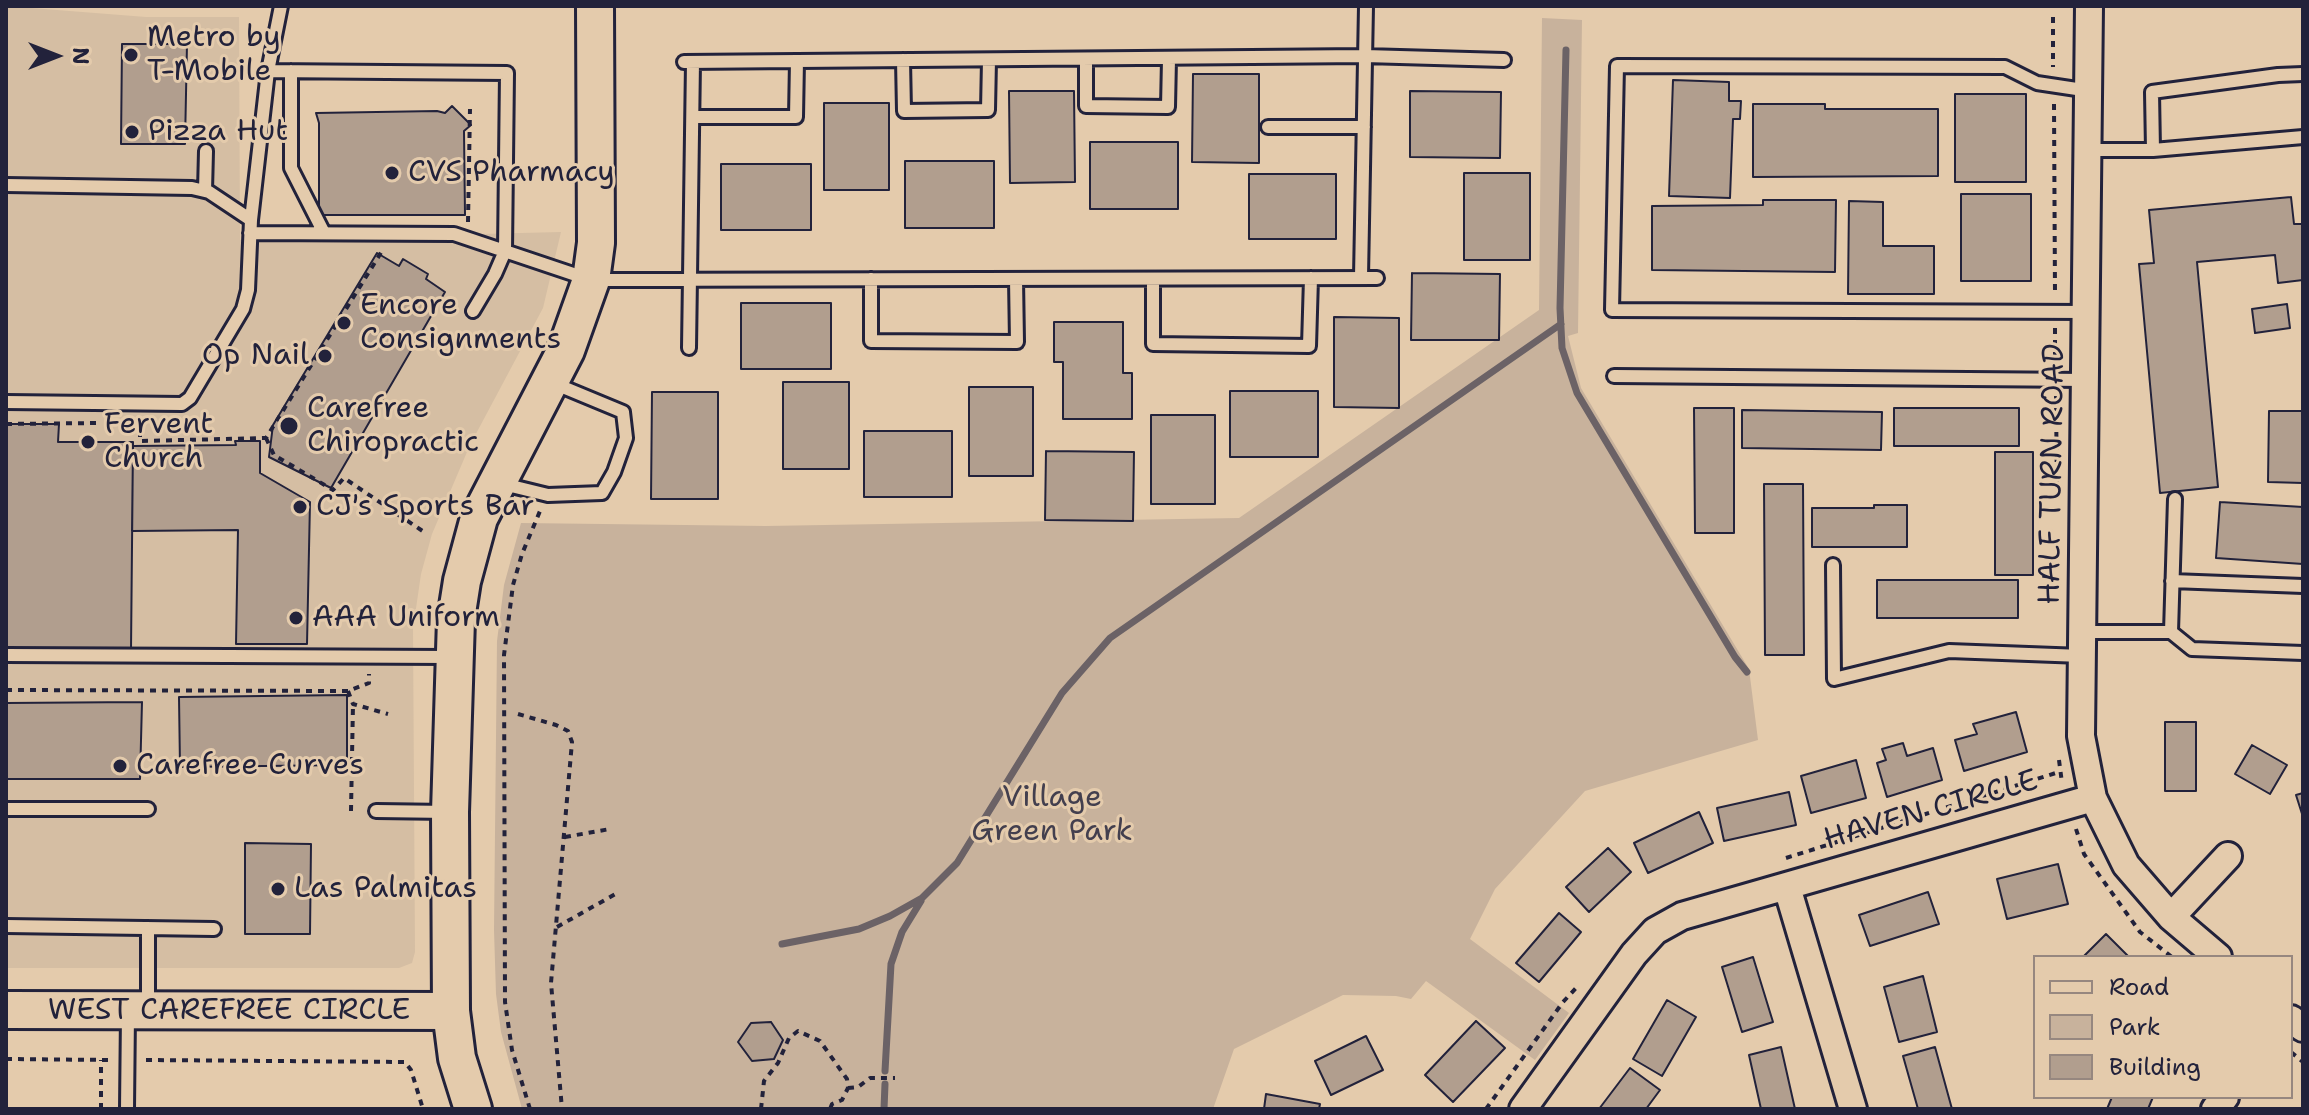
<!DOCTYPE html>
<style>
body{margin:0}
#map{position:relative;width:2309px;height:1115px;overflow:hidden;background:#e4cbac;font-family:"Shantell Sans",sans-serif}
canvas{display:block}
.frame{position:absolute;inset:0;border:8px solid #22223b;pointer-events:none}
.legend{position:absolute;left:2033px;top:955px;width:260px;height:144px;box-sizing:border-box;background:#e4cbac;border:2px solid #96877f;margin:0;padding:10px 14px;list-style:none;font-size:24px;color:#22223b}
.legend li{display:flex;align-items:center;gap:16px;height:40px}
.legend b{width:40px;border:2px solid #96877f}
.north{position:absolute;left:16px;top:16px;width:80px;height:80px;-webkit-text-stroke:6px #e4cbac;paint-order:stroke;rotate:90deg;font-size:22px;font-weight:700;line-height:32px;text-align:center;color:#22223b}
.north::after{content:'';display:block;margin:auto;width:28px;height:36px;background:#22223b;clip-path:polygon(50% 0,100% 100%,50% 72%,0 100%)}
</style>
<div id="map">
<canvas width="2309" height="1115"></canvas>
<div class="frame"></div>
<ul class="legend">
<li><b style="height:10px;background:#e4cbac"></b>Road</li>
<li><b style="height:22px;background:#c8b29c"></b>Park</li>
<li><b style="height:22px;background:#b19e8e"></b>Building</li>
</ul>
<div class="north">N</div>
</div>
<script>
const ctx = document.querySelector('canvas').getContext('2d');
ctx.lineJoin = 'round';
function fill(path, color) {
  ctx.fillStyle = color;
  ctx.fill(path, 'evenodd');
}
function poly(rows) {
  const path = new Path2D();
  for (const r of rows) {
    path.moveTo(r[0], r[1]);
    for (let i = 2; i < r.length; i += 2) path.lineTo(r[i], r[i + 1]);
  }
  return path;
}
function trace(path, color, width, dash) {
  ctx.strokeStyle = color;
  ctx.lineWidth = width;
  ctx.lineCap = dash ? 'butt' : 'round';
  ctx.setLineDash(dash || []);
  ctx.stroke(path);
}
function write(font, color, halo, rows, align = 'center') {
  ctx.font = font + ' "Shantell Sans",sans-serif';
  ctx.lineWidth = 6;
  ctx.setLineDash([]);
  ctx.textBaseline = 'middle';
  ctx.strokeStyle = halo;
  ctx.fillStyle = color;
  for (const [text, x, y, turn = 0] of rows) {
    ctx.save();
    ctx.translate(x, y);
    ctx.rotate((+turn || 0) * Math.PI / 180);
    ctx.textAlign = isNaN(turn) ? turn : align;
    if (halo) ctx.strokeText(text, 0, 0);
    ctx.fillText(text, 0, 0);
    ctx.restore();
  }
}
const built = poly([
 [6,6,146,17,239,17,240,240,561,232,543,308,470,445,432,534,421,574,413,629,415,952,412,963,399,968,6,968]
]);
const green = poly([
 [1542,18,1582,20,1578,333,1568,336,1581,388,1749,669,1758,740,1585,791,1495,889,1470,939,1569,1013,1535,1060,1426,981,1411,999,1396,996,1343,995,1234,1049,1213,1109,522,1109,501,1032,496,994,494,930,497,641,504,585,521,523,766,526,1239,518,1539,310]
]);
const stream = poly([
 [1566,50,1560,308,1562,348,1577,393,1735,657,1747,672],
 [782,944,859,929,890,916,922,898,957,863,1062,693,1110,638,1561,324],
 [885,1071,891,964,902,932,921,901],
 [884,1109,885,1084]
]);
const building = poly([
 [122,44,187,44,185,144,121,144,122,44],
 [1193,74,1259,74,1259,163,1192,162,1193,74],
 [1673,80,1729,82,1729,101,1741,101,1740,119,1733,119,1730,198,1669,196,1673,80],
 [1009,91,1074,91,1075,182,1010,183,1009,91],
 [1410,91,1501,92,1500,158,1410,157,1410,91],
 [1955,94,2026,94,2026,182,1955,182,1955,94],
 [824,103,889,103,889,190,824,190,824,103],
 [1753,104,1825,104,1825,109,1938,109,1938,176,1753,177,1753,104],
 [452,106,471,125,464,131,465,215,319,215,319,123,316,113,437,111,445,113,452,106],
 [1090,142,1178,142,1178,209,1090,209,1090,142],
 [905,161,994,161,994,228,905,228,905,161],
 [721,164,811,164,811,230,721,230,721,164],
 [1464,173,1530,173,1530,260,1464,260,1464,173],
 [1249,174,1336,174,1336,239,1249,239,1249,174],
 [1961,194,2031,194,2031,281,1961,281,1961,194],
 [2291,197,2294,224,2303,224,2303,280,2278,283,2275,255,2197,262,2218,487,2160,493,2139,264,2154,263,2149,210,2291,197],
 [1763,200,1836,200,1835,272,1652,270,1652,206,1763,205,1763,200],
 [1849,201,1883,202,1883,246,1934,246,1934,294,1848,294,1849,201],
 [377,253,399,266,403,259,428,274,426,279,445,292,331,488,269,457,273,425,377,253],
 [1412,273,1500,274,1499,340,1411,340,1412,273],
 [741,303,831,303,831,369,741,369,741,303],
 [2287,304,2290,328,2255,333,2252,309,2287,304],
 [1334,317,1399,318,1399,408,1334,407,1334,317],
 [1054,322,1123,322,1123,373,1132,373,1132,419,1063,419,1063,362,1054,362,1054,322],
 [783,382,849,382,849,469,783,469,783,382],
 [969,387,1033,387,1033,476,969,476,969,387],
 [1230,391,1318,391,1318,457,1230,457,1230,391],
 [652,392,718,392,718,499,651,499,652,392],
 [1694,408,1734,408,1734,533,1695,533,1694,408],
 [1894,408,2019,408,2019,446,1894,446,1894,408],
 [1742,410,1882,412,1881,450,1742,448,1742,410],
 [2269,411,2303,411,2303,483,2268,482,2269,411],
 [1151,415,1215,415,1215,504,1151,504,1151,415],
 [6,424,59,424,58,442,133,442,131,650,6,649,6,424],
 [864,431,952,431,952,497,864,497,864,431],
 [235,441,260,441,260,473,310,502,307,644,236,644,238,530,132,531,133,446,236,445,235,441],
 [1046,451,1134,452,1133,521,1045,520,1046,451],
 [1995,452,2033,452,2033,575,1995,575,1995,452],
 [1764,484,1803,484,1804,655,1765,655,1764,484],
 [2220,502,2303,507,2303,564,2216,558,2220,502],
 [1874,505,1907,505,1907,547,1812,547,1812,508,1874,508,1874,505],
 [1877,580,2018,580,2018,618,1877,618,1877,580],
 [347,695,347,765,180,767,179,697,347,695],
 [142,702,140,779,6,779,6,703,142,702],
 [2016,712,2027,752,1964,771,1955,740,1977,734,1973,724,2016,712],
 [2165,722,2196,722,2196,791,2165,791,2165,722],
 [1903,743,1907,756,1933,748,1942,780,1887,797,1877,763,1886,760,1882,749,1903,743],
 [2252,745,2287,765,2270,794,2235,774,2252,745],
 [1856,760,1866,798,1811,813,1801,776,1856,760],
 [1789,792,1796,825,1724,841,1717,808,1789,792],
 [2303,793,2303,817,2296,795,2303,793],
 [1699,812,1713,843,1648,873,1634,843,1699,812],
 [245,843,311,844,310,934,245,934,245,843],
 [1608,848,1631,872,1589,912,1566,887,1608,848],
 [2058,864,2068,904,2007,919,1997,879,2058,864],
 [1928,892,1939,924,1870,946,1859,915,1928,892],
 [1559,913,1581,932,1539,982,1516,963,1559,913],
 [2106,934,2129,957,2083,957,2106,934],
 [1753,957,1773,1022,1742,1032,1722,967,1753,957],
 [1923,976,1937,1032,1899,1042,1884,987,1923,976],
 [1667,1000,1696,1017,1662,1076,1633,1059,1667,1000],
 [1476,1021,1505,1048,1453,1102,1425,1075,1476,1021],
 [771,1022,783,1040,774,1059,752,1061,738,1042,751,1023,771,1022],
 [1366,1036,1383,1070,1331,1095,1315,1061,1366,1036],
 [1781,1047,1795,1109,1761,1109,1749,1055,1781,1047],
 [1935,1047,1952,1109,1918,1109,1903,1056,1935,1047],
 [1630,1068,1660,1090,1646,1109,1599,1109,1630,1068],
 [1266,1094,1320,1104,1319,1109,1264,1109,1266,1094],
 [2112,1097,2153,1097,2148,1109,2107,1109,2112,1097]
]);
const path = poly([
 [2053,17,2053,67],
 [2054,104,2055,295],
 [468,222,470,109],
 [2055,328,2055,363],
 [2056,396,2057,499],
 [136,423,140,423,140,441,266,438,382,251],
 [6,424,96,423],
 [266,438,274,455,333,490,344,478,424,532],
 [6,690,348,691,369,683,369,674],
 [348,691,353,704,388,714],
 [518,714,556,725,568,731,572,742,551,983,562,1109],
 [2059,760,2062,783],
 [351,811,353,704],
 [2076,829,2084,854,2140,932,2172,957],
 [565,837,610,829],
 [1786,858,2059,772],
 [557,927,619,892],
 [2291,1052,2303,1062],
 [6,1059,109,1060],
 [146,1060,405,1062,411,1070,423,1109],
 [848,1088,858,1087,870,1078,895,1078],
 [101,1109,101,1060],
 [530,1109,512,1050,505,1002,504,655,513,585,522,554,540,511],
 [761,1109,764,1081,778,1063,789,1038,798,1031,820,1041,847,1079,848,1088,842,1100,832,1104,830,1109],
 [1486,1109,1563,1002,1578,986]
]);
const lane = poly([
 [903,60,904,111,988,110,989,60],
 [1086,60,1086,106,1168,107,1169,59],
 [684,62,1365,56,1504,60],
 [268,71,507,73,505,251,495,274,473,311],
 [291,71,291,168,324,233],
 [693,117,796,117,797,61],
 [1268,127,1364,127],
 [2089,150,2153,150,2152,92,2278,75,2303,74],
 [2153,150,2303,137],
 [6,185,192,188,209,192,251,220],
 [205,191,206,151],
 [250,233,454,234,591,280,1377,278],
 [1361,277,1366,6],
 [871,279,871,341,1017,342,1016,279],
 [1153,279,1153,344,1309,346,1311,278],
 [2088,312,1612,310,1617,66,2005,67,2037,83,2090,91],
 [689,348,693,62],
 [1614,376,2086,380],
 [6,402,182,404,190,398,243,309,248,290,251,220,268,71,281,6],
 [499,483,548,495,602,493,614,472,626,438,623,412,553,383],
 [2175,499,2171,632,2192,649,2303,653],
 [1833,565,1834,679,1949,651,2082,656],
 [2172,581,2303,586],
 [2083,632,2171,632],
 [6,655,450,657],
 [6,809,148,809],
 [376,811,449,812],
 [6,926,214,929],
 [148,1009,148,928],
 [127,1109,128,1013]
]);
const street = poly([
 [2089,6,2081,736,2093,798,2126,865,2171,917,2218,957],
 [1787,887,1853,1109],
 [2171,917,2228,856],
 [2291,1019,2303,1028],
 [1523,1109,1634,954,1655,931,1682,916,2093,798],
 [2215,1109,2225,1097]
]);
const secondary = poly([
 [6,1010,451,1011],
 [473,1109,457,1058,451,1011,450,812,456,619,462,581,479,518,566,350,591,280,596,243,595,6]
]);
const markers = [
 [131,55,8,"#22223b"],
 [132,132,8,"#22223b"],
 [392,173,8,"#22223b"],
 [344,323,8,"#22223b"],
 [325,356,8,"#22223b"],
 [289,426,10,"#22223b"],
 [88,442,8,"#22223b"],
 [300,507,8,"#22223b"],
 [296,618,8,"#22223b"],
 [120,766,8,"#22223b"],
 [278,889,8,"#22223b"]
];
const poiNames = [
 ["Metro by",147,38],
 ["T-Mobile",147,72],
 ["Pizza Hut",148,132],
 ["CVS Pharmacy",408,173],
 ["Encore",360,306],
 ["Consignments",360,340],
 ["Op Nail",309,356,"right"],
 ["Carefree",307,409],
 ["Chiropractic",307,443],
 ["Fervent",104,425],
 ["Church",104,459],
 ["CJ's Sports Bar",316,507],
 ["AAA Uniform",312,618],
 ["Carefree Curves",136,766],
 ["Las Palmitas",294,889]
];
const streetNames = [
 ["HALF TURN ROAD",2053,474,-89],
 ["HAVEN CIRCLE",1931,811,-16],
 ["WEST CAREFREE CIRCLE",229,1011]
];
const parkNames = [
 ["Village",1052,798],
 ["Green Park",1052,832]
];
fill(built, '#d5bea3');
fill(green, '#c8b29c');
trace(stream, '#6b6266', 7);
fill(building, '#b19e8e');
trace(building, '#22223b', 2);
trace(lane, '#22223b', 18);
trace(street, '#22223b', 32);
trace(secondary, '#22223b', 42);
trace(path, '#22223b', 4, [6, 6]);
trace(lane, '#e4cbac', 12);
trace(street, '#e4cbac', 26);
trace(secondary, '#e4cbac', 36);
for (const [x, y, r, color] of markers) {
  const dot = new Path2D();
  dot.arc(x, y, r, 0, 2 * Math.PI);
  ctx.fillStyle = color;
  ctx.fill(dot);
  trace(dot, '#e4cbac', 3);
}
write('30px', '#22223b', '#e4cbac', poiNames, 'left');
write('30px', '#22223b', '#e4cbac', streetNames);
write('30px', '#433f4e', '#e4cbac', parkNames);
</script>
